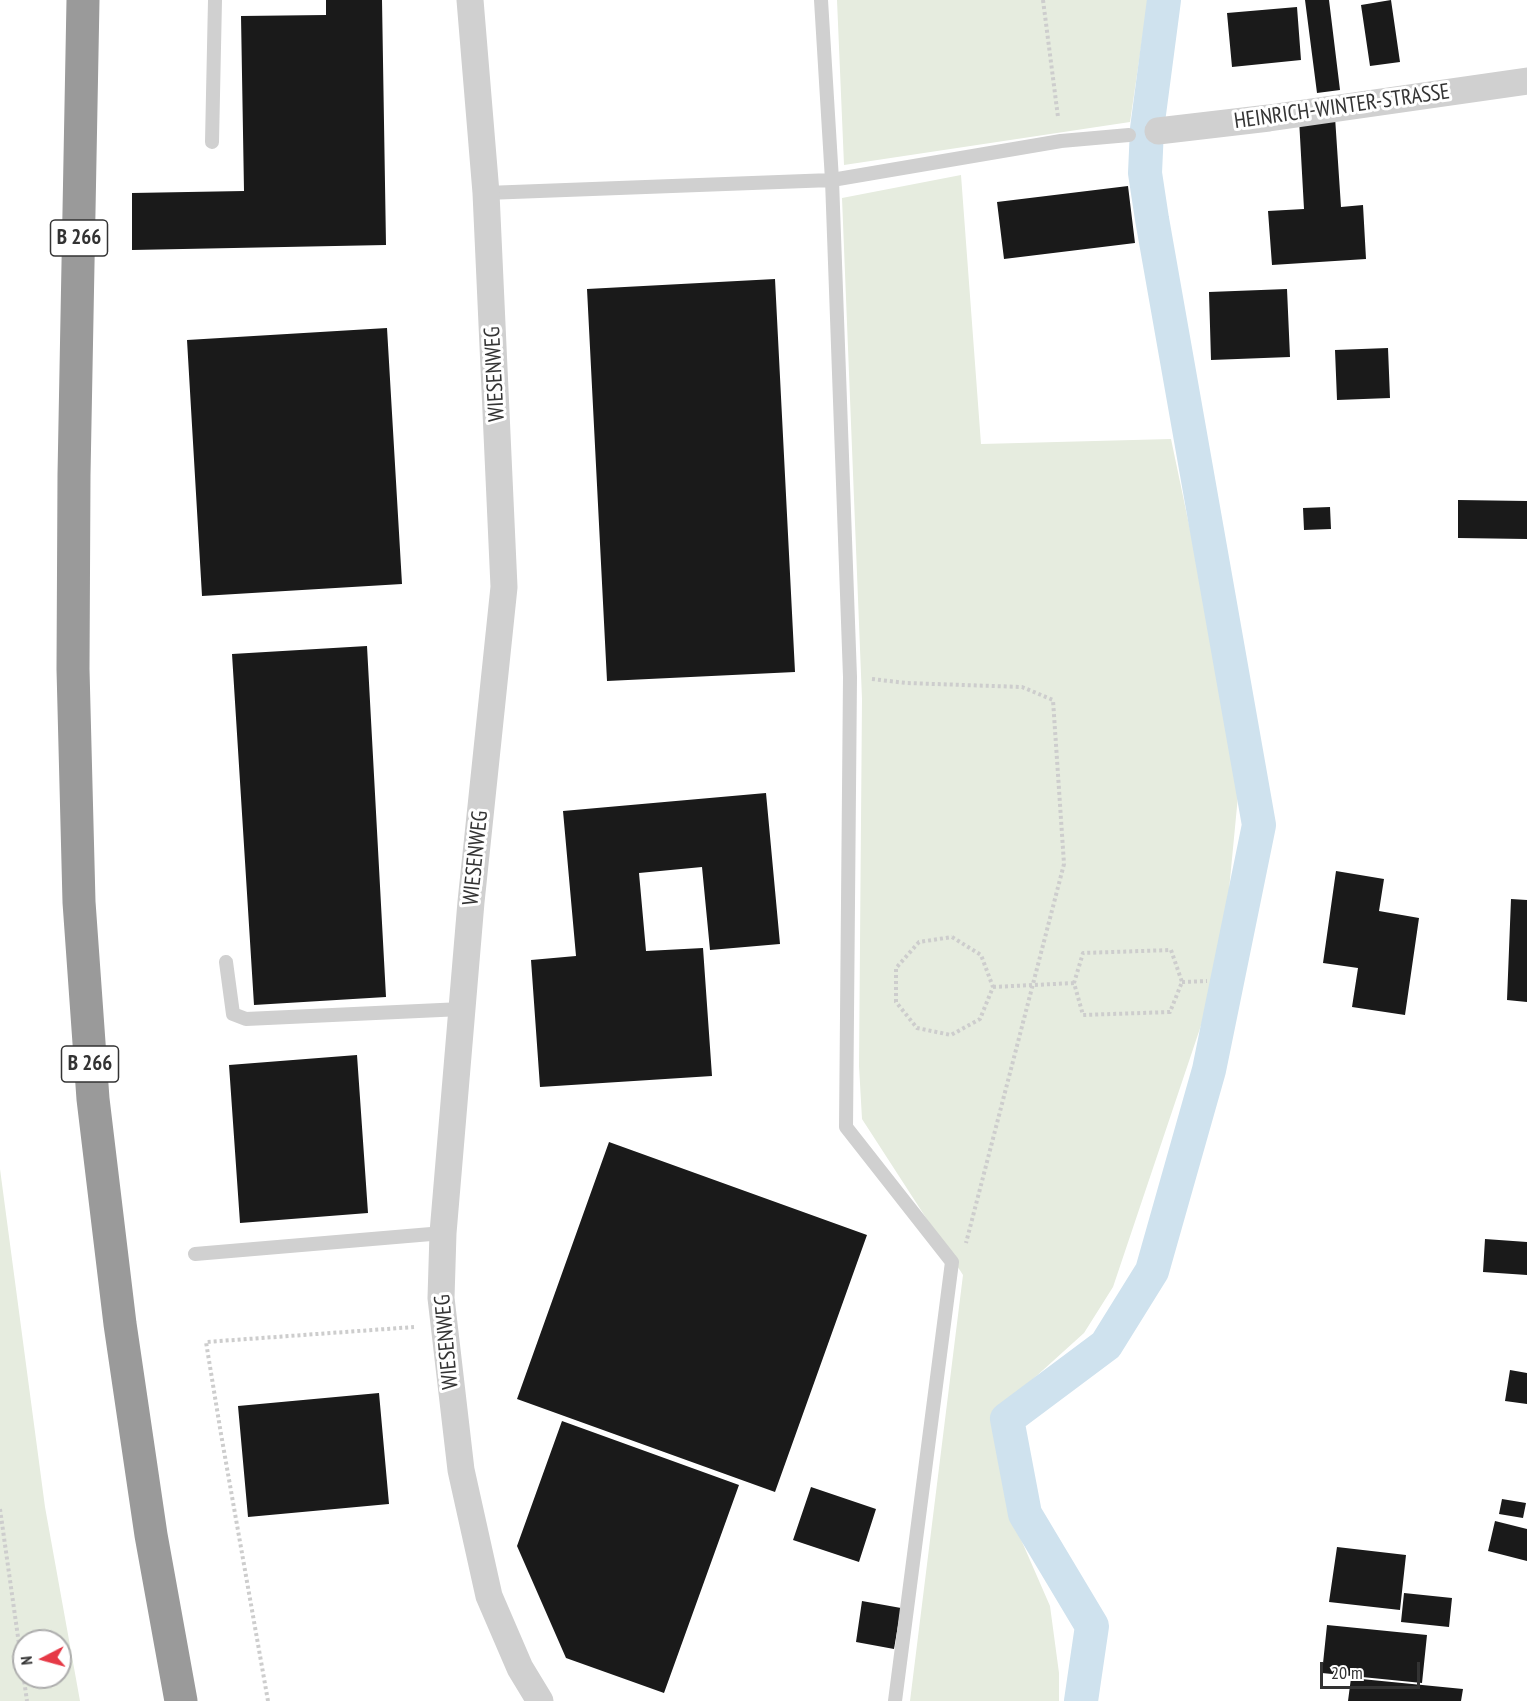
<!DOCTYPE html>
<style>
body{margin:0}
#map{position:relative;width:1527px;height:1701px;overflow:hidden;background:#fff;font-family:"PT Sans Narrow",sans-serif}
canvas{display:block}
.north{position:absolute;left:12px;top:1629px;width:60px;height:60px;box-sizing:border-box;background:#fff;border:2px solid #adadad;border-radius:50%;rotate:264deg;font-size:16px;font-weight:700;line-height:24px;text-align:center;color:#333}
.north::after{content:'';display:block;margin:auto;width:21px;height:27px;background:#e63946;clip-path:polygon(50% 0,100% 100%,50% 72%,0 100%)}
.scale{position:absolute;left:1320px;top:1662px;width:100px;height:27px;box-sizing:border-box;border:3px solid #333;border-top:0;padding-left:8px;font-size:18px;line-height:21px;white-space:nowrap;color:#333;-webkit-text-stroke:4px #fff;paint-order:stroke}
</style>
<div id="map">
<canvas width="1527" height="1701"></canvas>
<div class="north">N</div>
<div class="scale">20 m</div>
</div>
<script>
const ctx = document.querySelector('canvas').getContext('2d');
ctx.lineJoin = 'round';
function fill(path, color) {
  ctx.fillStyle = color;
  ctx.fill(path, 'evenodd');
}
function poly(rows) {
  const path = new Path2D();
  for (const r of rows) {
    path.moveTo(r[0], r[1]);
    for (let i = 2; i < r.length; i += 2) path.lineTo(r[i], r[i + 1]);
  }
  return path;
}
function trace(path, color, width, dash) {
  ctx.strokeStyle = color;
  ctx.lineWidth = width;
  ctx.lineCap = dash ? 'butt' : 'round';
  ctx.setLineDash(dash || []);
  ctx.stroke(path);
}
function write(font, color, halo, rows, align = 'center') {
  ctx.font = font + ' "PT Sans Narrow",sans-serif';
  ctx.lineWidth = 6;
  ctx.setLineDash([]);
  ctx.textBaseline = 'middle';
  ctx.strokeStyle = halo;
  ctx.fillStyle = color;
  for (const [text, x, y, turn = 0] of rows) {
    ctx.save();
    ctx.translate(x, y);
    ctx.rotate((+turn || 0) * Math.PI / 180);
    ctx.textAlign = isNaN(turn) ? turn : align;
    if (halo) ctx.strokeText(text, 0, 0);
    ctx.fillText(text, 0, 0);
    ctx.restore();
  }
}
const green = poly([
 [837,0,1148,0,1130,122,844,165],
 [961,175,981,444,1171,439,1205,601,1238,796,1222,963,1113,1287,1084,1333,991,1417,1009,1512,1050,1606,1059,1673,1059,1701,910,1701,963,1275,862,1119,859,1066,862,699,842,198],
 [0,1169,45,1507,80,1701,0,1701],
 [24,1641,60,1641,60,1677,24,1677]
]);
const canal = poly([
 [1081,1701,1092,1626,1025,1514,1007,1419,1106,1345,1152,1271,1209,1070,1259,825,1152,219,1145,173,1147,129,1164,0]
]);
const building = poly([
 [326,0,382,0,386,245,132,250,132,193,244,191,241,16,326,15],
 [1305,0,1329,0,1340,90,1317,93],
 [1391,0,1400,62,1370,66,1361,5],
 [1297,7,1301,60,1232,67,1227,13],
 [1335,117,1341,207,1363,205,1366,259,1272,265,1268,211,1304,209,1299,119],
 [1128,186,1135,243,1004,259,997,202],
 [775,279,795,672,607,681,587,289],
 [1287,289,1290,357,1211,360,1209,292],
 [387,328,402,584,202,596,187,340],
 [1388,348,1390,398,1337,400,1335,350],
 [1458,500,1527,501,1527,539,1458,538],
 [1330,507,1331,529,1304,530,1303,508],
 [367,646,386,997,254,1005,232,654],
 [766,793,780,944,710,950,702,867,639,873,646,951,703,948,712,1076,540,1087,531,960,576,956,563,811],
 [1336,871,1384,879,1379,911,1419,918,1405,1015,1352,1007,1358,968,1323,963],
 [1511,899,1527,900,1527,1002,1507,1000],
 [357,1055,368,1213,240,1223,229,1065],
 [609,1142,867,1235,775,1492,517,1399],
 [1485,1239,1527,1242,1527,1275,1483,1272],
 [1510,1370,1527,1373,1527,1404,1505,1401],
 [379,1393,389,1504,248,1517,238,1406],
 [562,1421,739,1485,664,1693,566,1658,517,1546],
 [811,1487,876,1509,859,1562,793,1540],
 [1502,1499,1526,1503,1523,1518,1499,1514],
 [1495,1521,1527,1529,1527,1561,1488,1551],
 [1337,1547,1406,1555,1400,1610,1329,1602],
 [1404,1593,1452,1598,1449,1627,1401,1622],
 [862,1601,901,1608,894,1649,856,1642],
 [1327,1625,1427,1635,1422,1683,1322,1673],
 [1351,1678,1463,1689,1461,1701,1348,1701]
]);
const path = poly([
 [1043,0,1058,117],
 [872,679,906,683,1022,687,1053,700,1064,864,966,1243],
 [952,937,981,955,993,987,980,1019,951,1035,917,1028,896,1002,896,968,919,942,952,937],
 [1171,950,1182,982,1170,1012,1083,1015,1074,983,1083,953,1171,950],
 [1182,982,1207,981],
 [993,987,1074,983],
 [0,1509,27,1701],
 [268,1701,221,1434,206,1342,414,1327]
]);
const lane = poly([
 [821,0,832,180,850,677,846,1127,952,1262,895,1701],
 [212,142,215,0],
 [486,193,832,180,1061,141,1129,135],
 [226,962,233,1014,246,1019,462,1009],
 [195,1254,443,1233]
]);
const street = poly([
 [470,0,486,193,504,587,471,902,443,1233,441,1298,461,1470,489,1596,520,1668,540,1701],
 [1158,131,1269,118,1527,81]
]);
const highway = poly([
 [83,0,74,475,73,669,79,902,93,1099,120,1324,151,1535,181,1701]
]);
const shields = [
 [79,238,57],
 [90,1064,57]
];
const shieldNames = [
 ["B 266",79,238],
 ["B 266",90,1064]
];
const streetNames = [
 ["HEINRICH-WINTER-STRASSE",1342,107,-8],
 ["WIESENWEG",495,374,-93],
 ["WIESENWEG",476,858,-84],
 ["WIESENWEG",447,1342,-95]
];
fill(green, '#e6ecdf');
trace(canal, '#cfe2ee', 34);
fill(building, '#1a1a1a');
trace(path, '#cdcdcd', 4, [3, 3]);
trace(lane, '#d0d0d0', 14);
trace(street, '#d0d0d0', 27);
trace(highway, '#9a9a9a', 33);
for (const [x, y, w] of shields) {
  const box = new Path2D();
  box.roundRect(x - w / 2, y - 18, w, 36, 4.5);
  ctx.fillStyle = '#fff';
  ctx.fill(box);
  trace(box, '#333', 1.5);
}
write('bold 21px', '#333', null, shieldNames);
write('22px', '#333', '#fff', streetNames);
</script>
